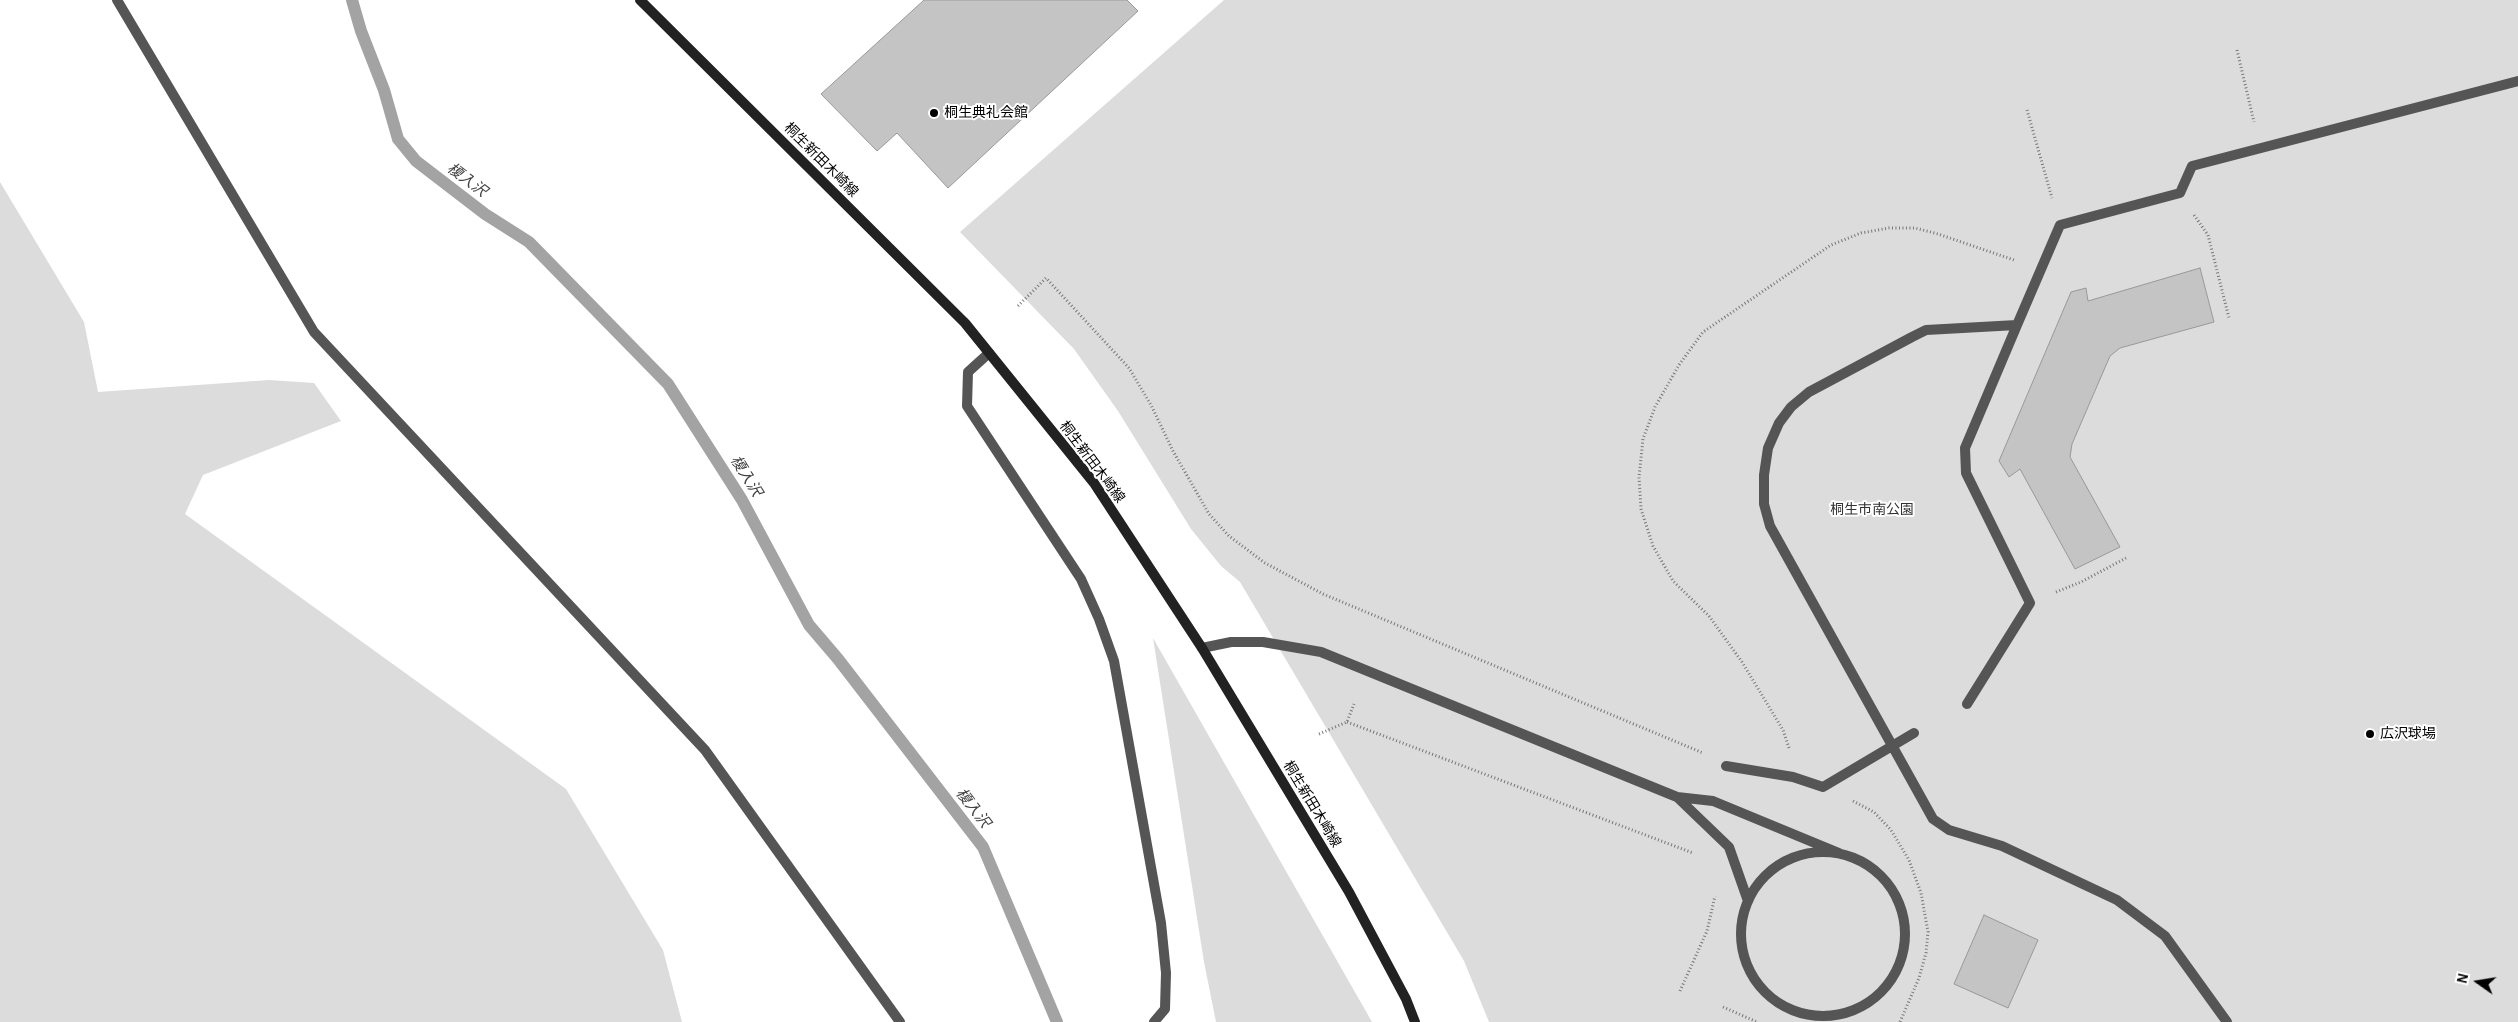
<!DOCTYPE html>
<meta charset="utf-8">
<style>
body{margin:0}
#map{position:relative;width:2518px;height:1022px;overflow:hidden;background:#fff;font-family:"Alegreya Sans",sans-serif}
canvas{display:block}
.north{position:absolute;left:2453px;top:957px;width:50px;height:50px;-webkit-text-stroke:4px #fff;paint-order:stroke;rotate:283deg;font-size:14px;font-weight:700;line-height:20px;text-align:center;color:#000}
.north::after{content:'';display:block;margin:auto;width:18px;height:22px;background:#000;clip-path:polygon(50% 0,100% 100%,50% 72%,0 100%)}
</style>
<div id="map">
<canvas width="2518" height="1022"></canvas>
<div class="north">N</div>
</div>
<script>
const ctx = document.querySelector('canvas').getContext('2d');
ctx.lineJoin = 'round';
function fill(path, color) {
  ctx.fillStyle = color;
  ctx.fill(path, 'evenodd');
}
function poly(rows) {
  const path = new Path2D();
  for (const r of rows) {
    if (r.length === 3) {
      path.moveTo(r[0] + r[2], r[1]);
      path.arc(r[0], r[1], r[2], 0, 2 * Math.PI);
      continue;
    }
    path.moveTo(r[0], r[1]);
    for (let i = 2; i < r.length; i += 2) path.lineTo(r[i], r[i + 1]);
  }
  return path;
}
function trace(path, color, width, dash) {
  ctx.strokeStyle = color;
  ctx.lineWidth = width;
  ctx.lineCap = dash ? 'butt' : 'round';
  ctx.setLineDash(dash || []);
  ctx.stroke(path);
}
function write(font, color, halo, rows, align = 'center') {
  ctx.font = font + ' "Alegreya Sans","Noto Sans JP",sans-serif';
  ctx.lineWidth = 4;
  ctx.setLineDash([]);
  ctx.textBaseline = 'middle';
  ctx.strokeStyle = halo;
  ctx.fillStyle = color;
  for (const [text, x, y, turn = 0] of rows) {
    ctx.save();
    ctx.translate(x, y);
    ctx.rotate((+turn || 0) * Math.PI / 180);
    ctx.textAlign = isNaN(turn) ? turn : align;
    if (halo) ctx.strokeText(text, 0, 0);
    ctx.fillText(text, 0, 0);
    ctx.restore();
  }
}
const green = poly([
 [1224,0,2518,0,2518,1022,1489,1022,1464,961,1240,582,1221,566,1191,529,1118,411,1074,349,960,232],
 [0,182,84,322,98,392,269,380,314,383,341,421,203,475,185,514,566,789,663,950,682,1022,0,1022],
 [1153,638,1372,1022,1216,1022,1204,962]
]);
const stream = poly([
 [352,0,361,31,384,90,398,139,416,161,485,214,529,242,668,384,742,500,809,625,838,659,983,847,1057,1022]
]);
const building = poly([
 [924,0,1127,0,1138,11,948,188,897,133,877,151,821,94,924,0],
 [2200,268,2214,322,2120,348,2110,356,2072,444,2070,457,2120,547,2075,569,2020,469,2009,477,1999,461,2071,292,2086,288,2088,301,2200,268],
 [1984,915,2038,940,2008,1008,1954,984,1984,915]
]);
const path = poly([
 [2237,50,2254,122],
 [2027,110,2052,198],
 [2194,215,2208,235,2229,318],
 [1018,306,1046,278,1129,368,1151,405,1173,451,1209,514,1229,536,1265,563,1323,594,1703,753],
 [2056,592,2081,582,2126,558],
 [1347,722,1693,853],
 [1319,734,1347,722,1354,704],
 [1789,748,1783,730,1742,662,1709,616,1673,581,1653,546,1641,509,1639,477,1643,439,1655,407,1679,365,1703,332,1831,245,1861,233,1889,228,1915,228,1938,234,2014,260],
 [1853,801,1874,812,1891,830,1909,860,1921,893,1928,932,1926,953,1919,978,1900,1022],
 [1680,991,1707,931,1715,896],
 [1723,1007,1757,1022]
]);
const lane = poly([
 [117,0,314,332,705,750,900,1022],
 [989,353,968,372,967,406,1081,579,1099,619,1114,661,1161,923,1166,973,1165,1009,1154,1022],
 [1202,648,1231,642,1263,642,1321,652,1677,797,1713,801,1839,853],
 [1677,797,1729,847,1748,901],
 [1823,934,82]
]);
const street = poly([
 [1967,704,2030,603,1966,473,1965,448,2017,325],
 [1726,766,1793,777,1823,787,1914,733],
 [2227,1022,2165,936,2117,900,2002,846,1949,830,1933,819,1770,526,1764,504,1764,475,1768,448,1779,423,1791,407,1809,392,1912,337,1926,330,2017,325,2060,225,2180,193,2192,166,2518,81]
]);
const secondary = poly([
 [640,0,965,323,1094,483,1202,648,1349,892,1406,999,1415,1022]
]);
const markers = [
 [934,113,5,"#000"],
 [2370,734,5,"#000"]
];
const poiNames = [
 ["桐生典礼会館",944,113],
 ["広沢球場",2380,734]
];
const streetNames = [
 ["桐生新田木崎線",821,160,45],
 ["桐生新田木崎線",1092,462,53],
 ["桐生新田木崎線",1312,804,59]
];
const parkNames = [
 ["桐生市南公園",1872,510]
];
const waterNames = [
 ["榎入沢",467,180,37],
 ["榎入沢",746,476,58],
 ["榎入沢",973,808,52]
];
fill(green, '#dcdcdc');
trace(stream, '#a3a3a3', 12);
fill(building, '#c4c4c4');
trace(building, '#999', 1);
trace(path, '#777', 3, [1, 2.5]);
trace(lane, '#555', 10);
trace(street, '#555', 10);
trace(secondary, '#222', 10);
for (const [x, y, r, color] of markers) {
  const dot = new Path2D();
  dot.arc(x, y, r, 0, 2 * Math.PI);
  ctx.fillStyle = color;
  ctx.fill(dot);
  trace(dot, '#fff', 2);
}
write('14px', '#000', '#fff', poiNames, 'left');
write('14px', '#000', '#fff', streetNames);
write('14px', '#333', '#fff', parkNames);
write('italic 15px', '#444', '#fff', waterNames);
</script>
